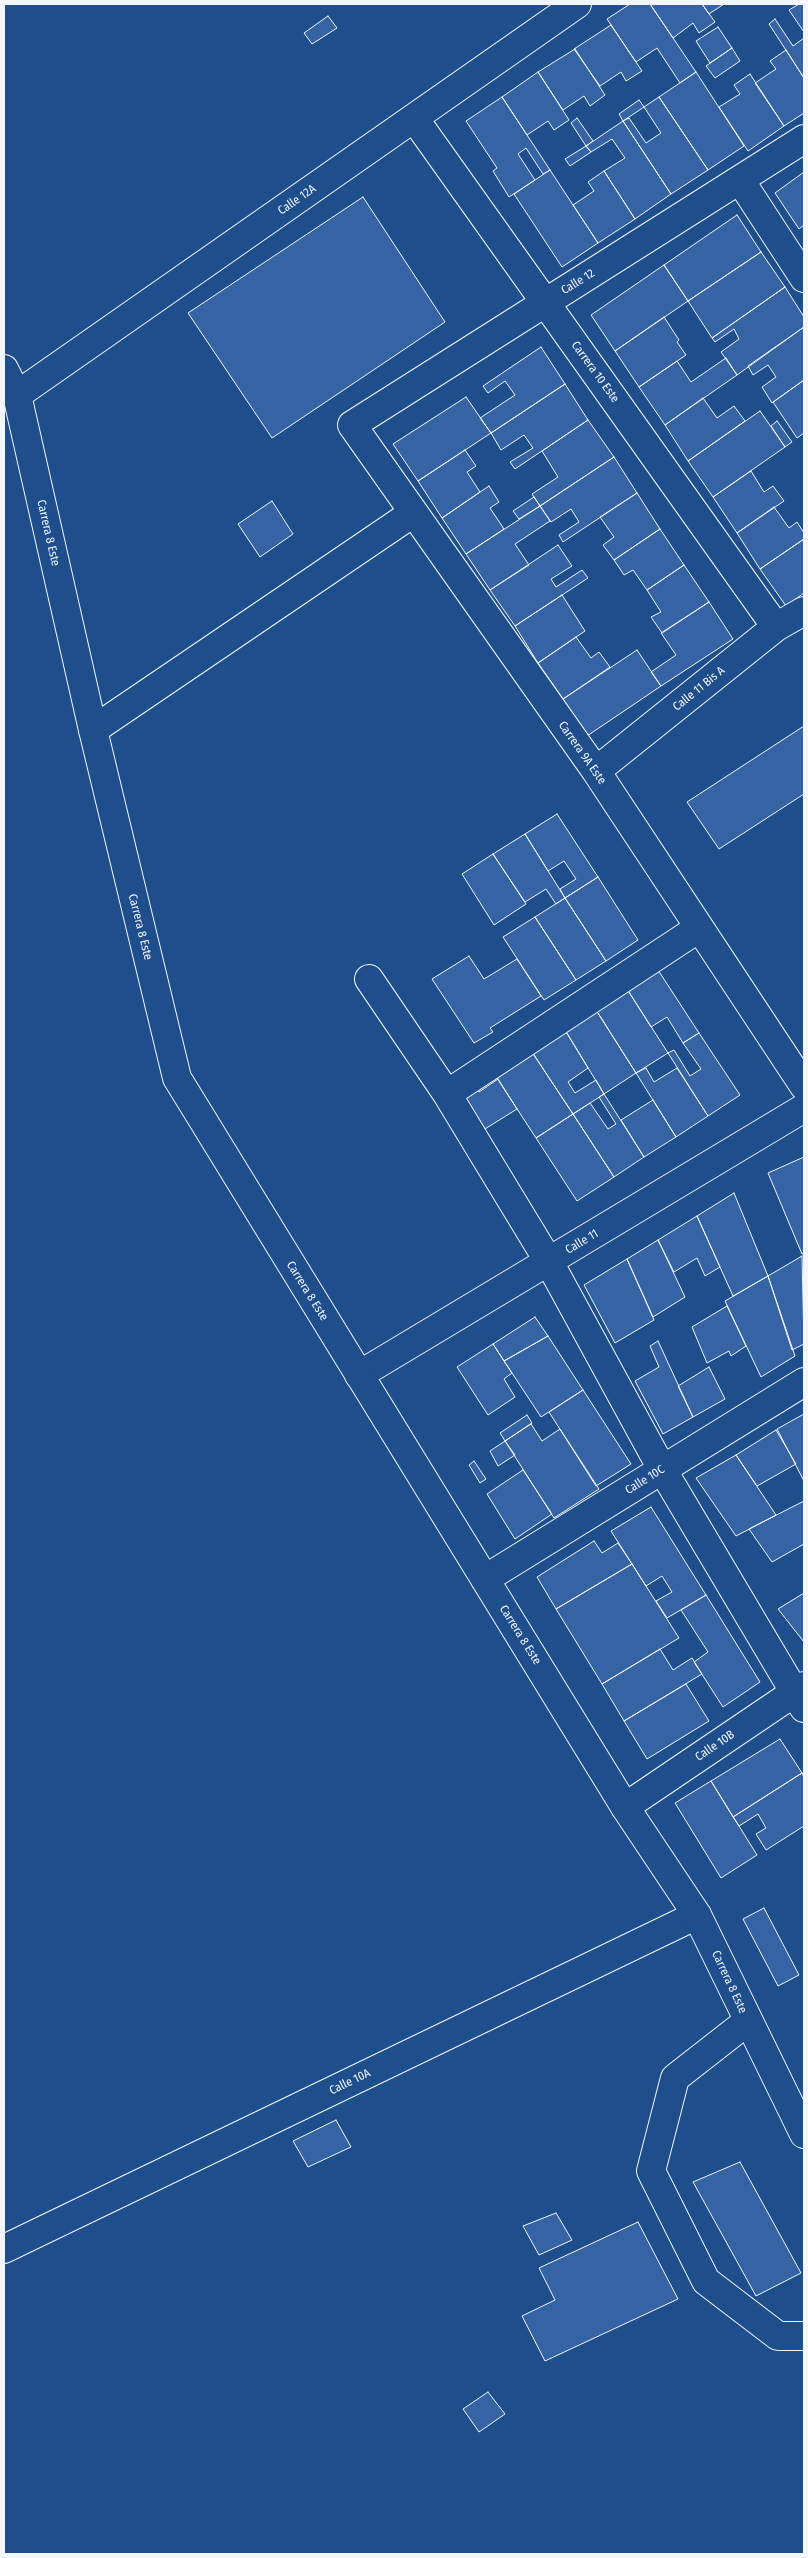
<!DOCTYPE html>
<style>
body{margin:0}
#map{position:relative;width:808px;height:2558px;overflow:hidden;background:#1f4e8c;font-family:"Fira Sans Condensed",sans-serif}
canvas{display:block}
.frame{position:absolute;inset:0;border:5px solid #f2f6ff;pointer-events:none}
</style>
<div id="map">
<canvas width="808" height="2558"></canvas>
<div class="frame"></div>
</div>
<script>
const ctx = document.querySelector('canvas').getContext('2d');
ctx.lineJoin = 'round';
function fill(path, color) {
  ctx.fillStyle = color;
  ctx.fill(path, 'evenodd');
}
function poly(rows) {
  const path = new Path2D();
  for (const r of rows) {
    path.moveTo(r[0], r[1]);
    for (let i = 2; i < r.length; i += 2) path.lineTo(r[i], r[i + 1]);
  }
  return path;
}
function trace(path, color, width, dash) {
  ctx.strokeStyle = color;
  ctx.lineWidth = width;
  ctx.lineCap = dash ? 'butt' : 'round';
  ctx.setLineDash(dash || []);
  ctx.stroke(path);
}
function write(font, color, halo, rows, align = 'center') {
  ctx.font = font + ' "Fira Sans Condensed",sans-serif';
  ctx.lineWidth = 4;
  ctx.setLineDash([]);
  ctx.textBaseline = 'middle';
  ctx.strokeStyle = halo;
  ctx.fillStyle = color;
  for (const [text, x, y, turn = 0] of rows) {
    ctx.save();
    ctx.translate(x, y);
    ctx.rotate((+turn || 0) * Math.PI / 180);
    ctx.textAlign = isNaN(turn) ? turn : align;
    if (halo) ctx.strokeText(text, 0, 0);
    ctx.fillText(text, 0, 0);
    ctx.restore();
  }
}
const building = poly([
 [630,4,650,4,696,72,680,83,657,48,636,62,607,19,630,4],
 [650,4,702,4,715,22,699,33,693,23,673,38,650,4],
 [702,4,724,4,709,14,702,4],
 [799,4,804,4,804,32,789,10,799,4],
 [328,16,337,28,312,44,304,33,328,16],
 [775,19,793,46,804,38,804,78,769,24,775,19],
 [611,25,642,71,626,81,621,72,600,86,574,49,611,25],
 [718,27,732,48,710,63,696,41,718,27],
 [732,48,740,61,715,78,706,66,732,48],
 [575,49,605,95,590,106,584,96,563,110,538,72,575,49],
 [786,50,804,78,804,113,784,126,755,83,776,69,770,61,786,50],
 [538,72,569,120,554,130,548,121,527,135,502,97,538,72],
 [696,72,744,146,708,170,659,97,696,72],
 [750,74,784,126,748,151,719,107,740,94,734,85,750,74],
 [502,97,550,170,543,174,526,148,518,154,535,180,509,197,493,171,497,168,466,121,502,97],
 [659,97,708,170,671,194,623,121,629,118,646,143,661,133,644,107,659,97],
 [639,100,644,107,623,121,619,114,639,100],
 [577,118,593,141,586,146,571,123,577,118],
 [623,121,671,194,635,219,604,171,625,158,612,139,591,152,586,146,623,121],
 [586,146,591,152,570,166,565,159,586,146],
 [550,170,598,243,562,267,514,194,550,170],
 [604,171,635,219,598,243,573,205,594,191,588,182,604,171],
 [804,172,804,225,799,229,775,193,804,172],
 [363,197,445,322,272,438,188,313,363,197],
 [737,215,761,252,688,301,664,265,737,215],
 [761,252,785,287,712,338,688,301,761,252],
 [664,265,688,301,615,351,591,315,664,265],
 [785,287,804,317,804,327,737,375,721,352,739,339,734,329,715,342,712,338,785,287],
 [664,317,679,340,677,342,686,355,639,387,615,351,664,317],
 [804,327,804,380,772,403,762,387,776,377,768,365,753,375,748,366,804,327],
 [541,347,565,384,491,433,480,418,515,395,505,381,488,393,483,386,541,347],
 [726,358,737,375,665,425,639,387,677,361,691,382,726,358],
 [804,380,804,433,797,438,773,402,804,380],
 [565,384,588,420,515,469,510,462,533,448,524,435,501,450,491,433,565,384],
 [466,397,491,433,418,481,393,444,466,397],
 [703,398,717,418,734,406,745,421,688,461,665,425,703,398],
 [760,411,785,447,713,497,688,461,760,411],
 [588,420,614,457,540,506,532,494,558,477,542,451,588,420],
 [777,421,792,442,785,447,771,426,777,421],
 [465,450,476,466,467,472,480,492,442,518,418,481,465,450],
 [614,457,637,493,563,542,559,535,579,522,571,509,551,522,540,506,614,457],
 [751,471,764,492,773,486,784,501,737,533,713,497,751,471],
 [489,486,499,502,490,508,504,529,466,554,442,518,489,486],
 [637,493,660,529,614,560,603,545,614,537,600,517,637,493],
 [534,497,540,506,519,519,513,511,534,497],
 [272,501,293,534,260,557,238,524,272,501],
 [540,506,550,521,515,544,529,565,490,590,466,554,540,506],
 [774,507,789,528,797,522,804,533,804,539,760,569,737,533,774,507],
 [660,529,684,565,647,590,633,570,624,575,614,560,660,529],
 [804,539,804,593,786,606,760,569,804,539],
 [558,545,572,566,551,579,556,587,582,570,588,578,515,626,490,590,558,545],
 [684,565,709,602,662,633,651,617,661,612,647,590,684,565],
 [562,595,585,631,538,663,515,626,562,595],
 [709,602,733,639,661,686,651,672,676,655,661,633,709,602],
 [576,637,591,658,599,652,610,667,563,699,538,663,576,637],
 [637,650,661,686,587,736,563,699,637,650],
 [804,726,804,794,719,849,687,802,804,726],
 [557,814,598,877,565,898,560,889,576,879,564,861,548,871,525,834,557,814],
 [525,834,565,898,556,904,546,889,525,902,493,854,525,834],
 [493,854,526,904,494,925,462,874,493,854],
 [598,877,638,940,606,961,565,898,598,877],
 [565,898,606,961,576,980,535,917,565,898],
 [535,917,576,980,544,1000,503,937,535,917],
 [469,956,484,979,517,959,541,996,490,1028,493,1032,474,1043,432,979,469,956],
 [658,970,699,1033,683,1043,667,1017,651,1027,627,989,658,970],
 [627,989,668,1053,636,1073,596,1010,627,989],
 [596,1010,636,1073,604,1094,565,1030,596,1010],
 [565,1030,588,1068,568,1082,575,1093,596,1080,604,1094,573,1114,532,1052,565,1030],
 [699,1033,740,1095,708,1116,668,1053,674,1050,690,1076,701,1069,683,1043,699,1033],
 [532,1052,573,1114,536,1138,495,1075,532,1052],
 [646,1068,654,1082,677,1068,708,1116,676,1137,636,1073,646,1068],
 [498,1079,517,1109,480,1132,458,1099,477,1087,479,1092,498,1079],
 [604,1094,644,1157,614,1177,573,1114,590,1103,608,1129,616,1124,599,1097,604,1094],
 [653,1100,676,1137,644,1157,621,1120,653,1100],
 [573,1114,614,1177,577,1201,536,1138,573,1114],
 [804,1157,804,1253,802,1254,768,1173,804,1157],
 [734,1193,768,1276,733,1296,697,1216,734,1193],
 [697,1216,720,1267,705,1276,697,1258,674,1272,658,1240,697,1216],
 [658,1240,685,1297,653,1317,627,1259,658,1240],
 [802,1256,804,1344,792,1350,768,1276,802,1256],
 [627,1259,654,1320,615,1343,584,1285,627,1259],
 [768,1276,795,1356,761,1377,725,1301,768,1276],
 [727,1306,746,1346,731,1356,729,1351,707,1363,692,1327,727,1306],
 [535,1317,548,1336,504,1361,493,1344,535,1317],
 [548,1336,583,1390,541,1417,504,1361,548,1336],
 [658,1341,693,1417,663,1434,635,1381,659,1367,650,1346,658,1341],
 [493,1344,512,1373,504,1379,515,1397,488,1415,457,1367,493,1344],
 [709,1367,725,1399,693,1417,678,1386,709,1367],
 [583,1390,631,1464,596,1486,549,1412,583,1390],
 [804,1414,804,1481,777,1429,804,1414],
 [527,1415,532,1423,505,1441,500,1433,527,1415],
 [531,1424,542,1441,560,1429,599,1489,554,1518,505,1441,531,1424],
 [776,1430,796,1464,757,1486,736,1455,776,1430],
 [505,1441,515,1455,498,1466,490,1451,505,1441],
 [736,1455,776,1515,736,1536,696,1478,736,1455],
 [474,1461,486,1479,480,1483,469,1465,474,1461],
 [523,1470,552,1514,515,1539,487,1494,523,1470],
 [804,1501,804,1544,772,1562,749,1529,804,1501],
 [651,1507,706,1595,667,1618,656,1601,672,1592,662,1576,646,1586,611,1531,651,1507],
 [594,1541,602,1553,618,1543,632,1564,556,1609,537,1577,594,1541],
 [632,1564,679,1638,602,1684,556,1609,632,1564],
 [804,1593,804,1642,778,1609,804,1593],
 [706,1595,760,1682,723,1707,694,1662,708,1652,681,1610,706,1595],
 [660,1649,673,1670,692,1658,702,1674,624,1721,602,1684,660,1649],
 [686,1684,709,1721,647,1759,624,1721,686,1684],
 [780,1739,802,1773,733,1817,711,1781,780,1739],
 [802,1773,804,1777,804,1826,766,1850,756,1834,766,1828,758,1814,739,1826,733,1817,802,1773],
 [711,1781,757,1855,721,1878,675,1803,711,1781],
 [764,1908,799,1975,778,1986,743,1919,764,1908],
 [336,2120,351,2147,308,2167,293,2141,336,2120],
 [740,2162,801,2273,756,2296,693,2182,740,2162],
 [556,2213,572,2240,539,2255,523,2226,556,2213],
 [638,2222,678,2299,545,2361,522,2316,555,2300,539,2268,638,2222],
 [488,2392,505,2414,479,2432,463,2409,488,2392]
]);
const minor = poly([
 [414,118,776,627],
 [804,139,352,425,596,771,804,1086],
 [740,180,804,278],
 [17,395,577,4],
 [93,730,413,513],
 [596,771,776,627,804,611],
 [369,979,447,1094,549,1262,662,1469,804,1708],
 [447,1094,699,928],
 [359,1375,804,1108],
 [485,1579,804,1382],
 [625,1807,804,1686],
 [748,2021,675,2078,651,2171,706,2281,778,2336,804,2336],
 [4,2249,697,1915]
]);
const major = poly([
 [4,369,17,395,93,730,177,1078,625,1807,697,1915,804,2134]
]);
const streetNames = [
 ["Calle 12A",297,200,-35],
 ["Calle 12",578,282,-32],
 ["Carrera 10 Este",595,372,54],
 ["Carrera 8 Este",48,533,77],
 ["Calle 11 Bis A",699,689,-39],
 ["Carrera 9A Este",582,753,55],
 ["Carrera 8 Este",140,927,76],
 ["Calle 11",582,1242,-31],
 ["Carrera 8 Este",307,1291,58],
 ["Calle 10C",645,1480,-32],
 ["Carrera 8 Este",520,1635,58],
 ["Calle 10B",715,1746,-34],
 ["Carrera 8 Este",729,1982,65],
 ["Calle 10A",350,2082,-26]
];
fill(building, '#3563a3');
trace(building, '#f2f6ff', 1);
trace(minor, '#f2f6ff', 30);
trace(major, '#f2f6ff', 30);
trace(minor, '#1f4e8c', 28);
trace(major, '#1f4e8c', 28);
write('12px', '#f2f6ff', '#1f4e8c', streetNames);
</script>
